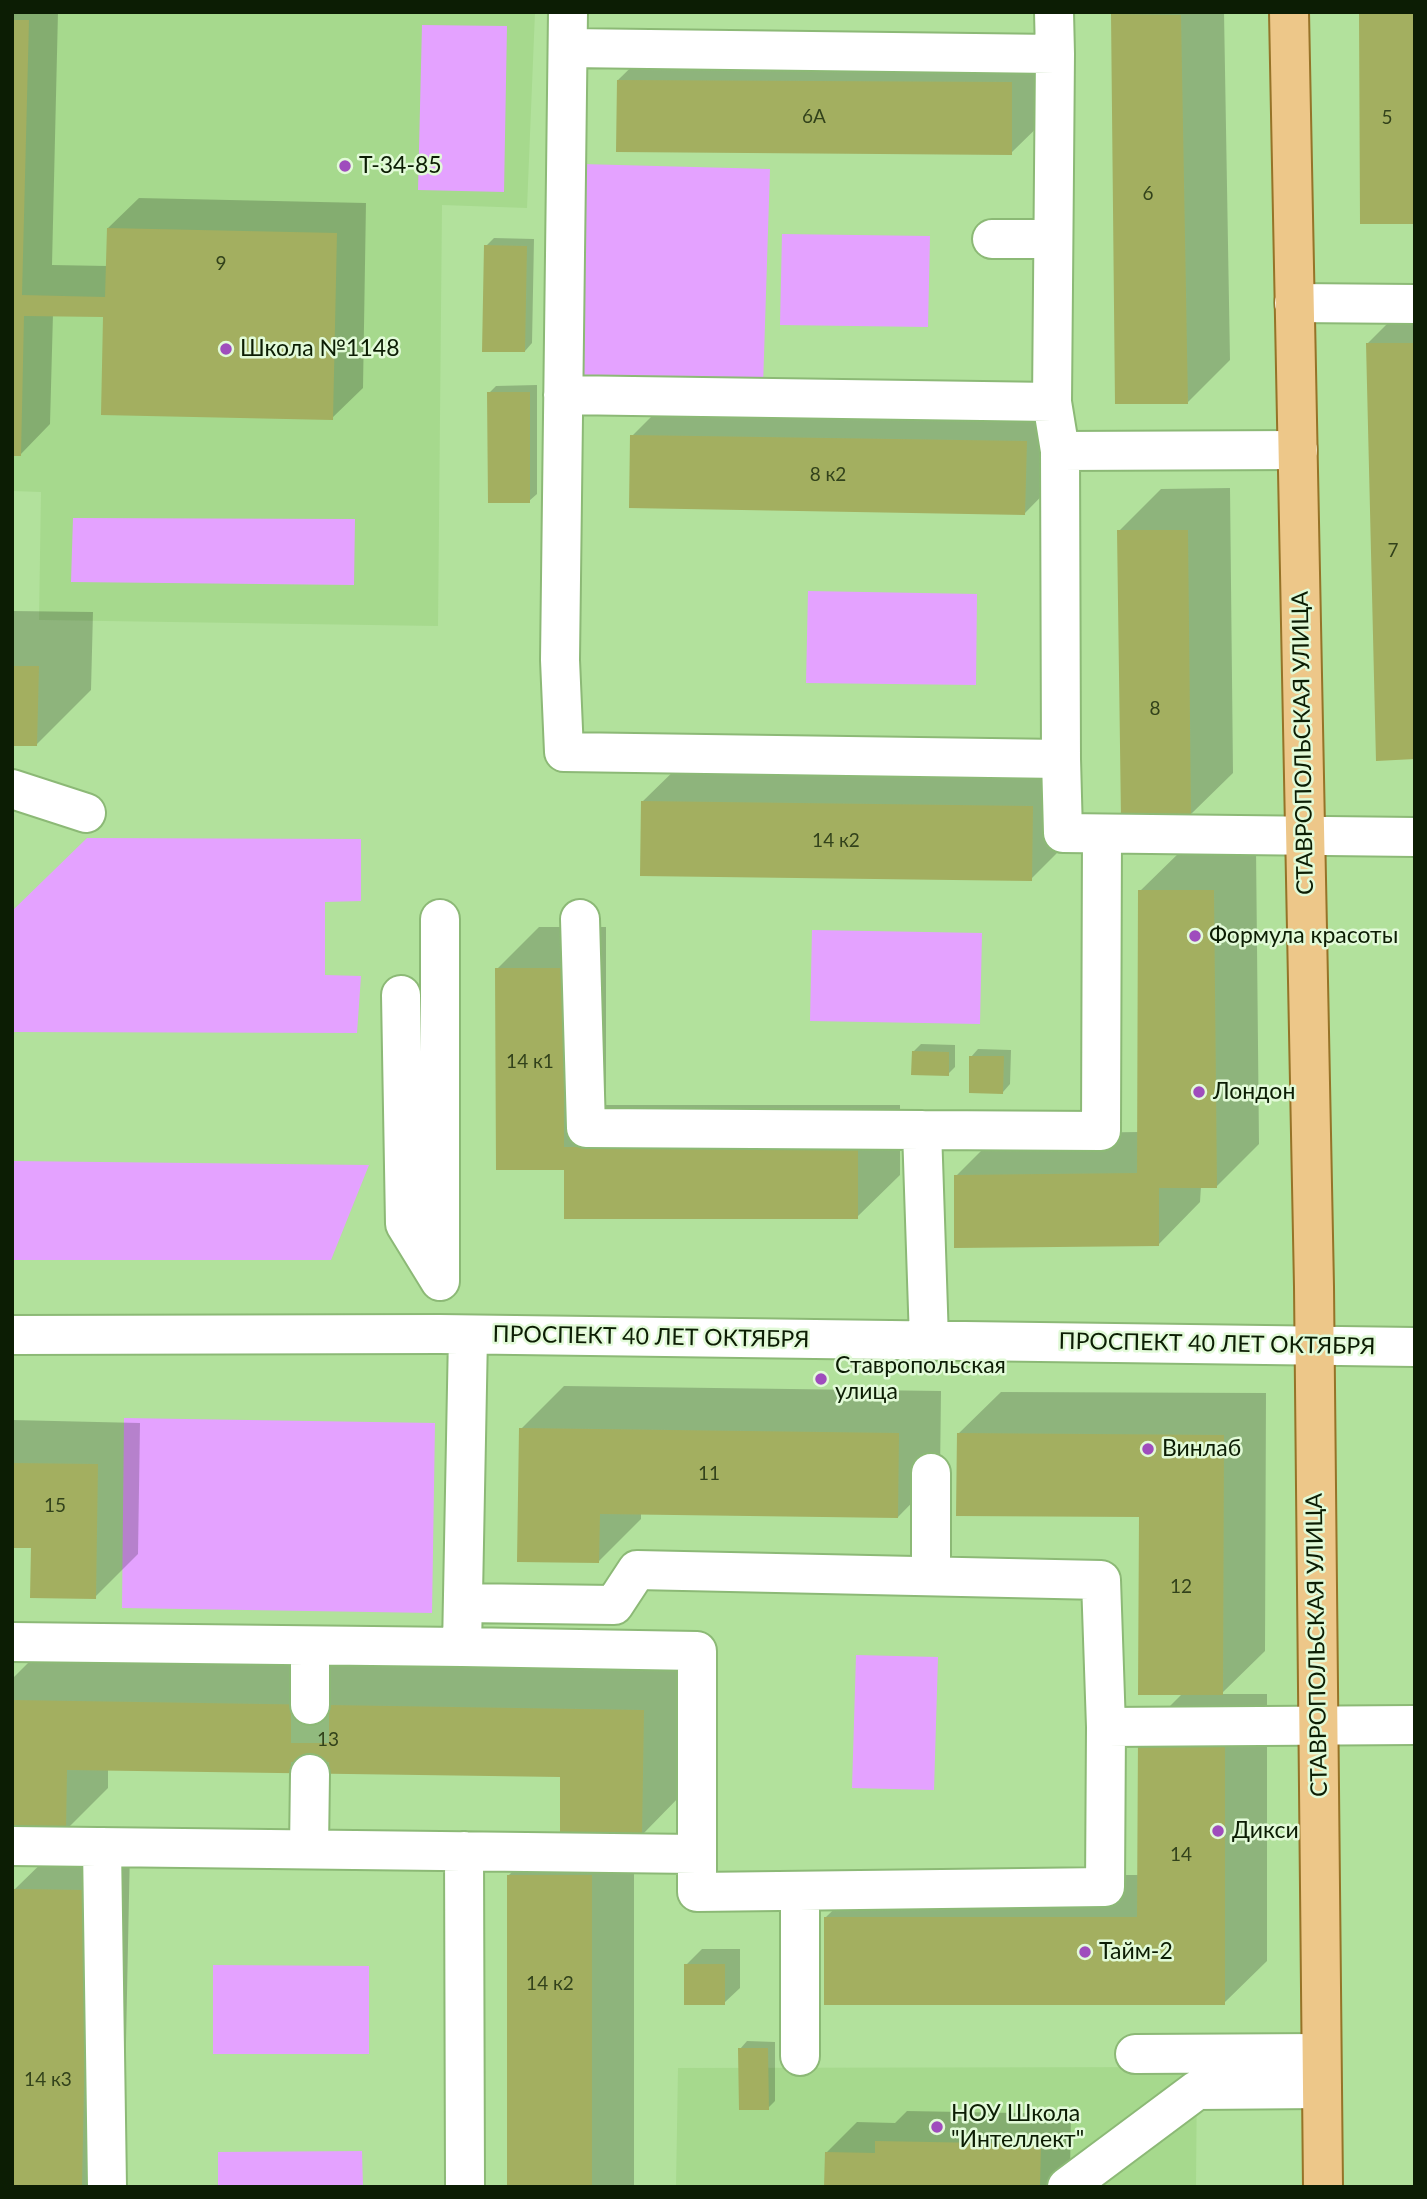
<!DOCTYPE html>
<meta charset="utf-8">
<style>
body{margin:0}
#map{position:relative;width:1427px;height:2199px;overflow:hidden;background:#b2e19c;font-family:Lato,sans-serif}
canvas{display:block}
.frame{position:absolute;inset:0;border:14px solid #0c1d04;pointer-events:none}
</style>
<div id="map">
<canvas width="1427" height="2199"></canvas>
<div class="frame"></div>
</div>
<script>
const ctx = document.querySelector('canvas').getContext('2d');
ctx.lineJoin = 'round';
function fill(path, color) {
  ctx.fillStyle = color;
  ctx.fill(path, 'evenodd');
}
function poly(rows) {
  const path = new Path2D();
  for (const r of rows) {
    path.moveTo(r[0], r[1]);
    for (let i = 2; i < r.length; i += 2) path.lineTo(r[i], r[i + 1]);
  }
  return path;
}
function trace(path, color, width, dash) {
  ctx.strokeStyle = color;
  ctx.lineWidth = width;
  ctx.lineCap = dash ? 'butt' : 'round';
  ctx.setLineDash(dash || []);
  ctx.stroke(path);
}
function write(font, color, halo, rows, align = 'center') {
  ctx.font = font + ' Lato,sans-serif';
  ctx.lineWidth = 5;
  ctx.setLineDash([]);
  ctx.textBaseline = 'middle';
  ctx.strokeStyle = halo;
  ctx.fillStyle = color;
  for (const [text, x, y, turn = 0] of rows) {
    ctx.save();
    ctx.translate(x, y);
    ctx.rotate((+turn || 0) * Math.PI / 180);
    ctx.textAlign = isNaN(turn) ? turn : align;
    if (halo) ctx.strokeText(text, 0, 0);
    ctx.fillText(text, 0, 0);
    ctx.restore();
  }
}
const built = poly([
 [12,12,535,12,527,208,442,205,438,626,39,620,41,492,12,491],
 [1197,2067,1196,2187,676,2187,678,2068]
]);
const green = poly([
 [422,25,507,26,504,192,418,190],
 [581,164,770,169,763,386,575,381],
 [782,234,930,236,928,327,780,325],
 [73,518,355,519,354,585,71,582],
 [808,591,977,594,976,685,806,683],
 [87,838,361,839,361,901,325,902,325,975,361,976,357,1033,12,1032,12,911],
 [812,930,982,933,980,1024,810,1021],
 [12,1161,369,1165,331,1260,12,1260],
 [124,1418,435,1423,432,1613,122,1608],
 [856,1655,938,1657,934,1790,852,1788],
 [213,1965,369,1966,369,2054,213,2054],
 [362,2151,363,2187,218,2187,218,2152]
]);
const shadow = poly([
 [12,12,58,12,52,265,108,266,108,228,139,198,366,203,363,388,332,418,105,315,53,314,50,424,20,455,12,454],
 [1115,12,1224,12,1230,360,1188,402,1112,15],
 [661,38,1054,41,1054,111,1011,153,618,80],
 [494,238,534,239,532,343,525,351,486,246],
 [1410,301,1415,301,1415,758,1367,344],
 [537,385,537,494,529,501,489,393,496,386],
 [675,393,1069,399,1067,470,1025,513,632,436],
 [1230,488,1233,773,1190,815,1119,531,1161,489],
 [12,611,93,612,91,690,36,745,12,744],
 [685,760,1075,765,1073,837,1031,879,642,802],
 [1256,848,1259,1144,1216,1187,1201,1186,1200,1202,1158,1245,956,1176,998,1134,1139,1132,1140,891,1183,849],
 [539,927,606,927,606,1105,900,1105,900,1175,857,1217,566,1168,497,969],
 [921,1044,955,1045,955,1067,948,1074,913,1052],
 [978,1049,1011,1050,1010,1084,1003,1092,971,1057],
 [564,1386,941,1391,940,1474,898,1517,641,1513,641,1519,598,1562,521,1429],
 [1001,1392,1266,1393,1265,1651,1221,1694,1267,1694,1267,1961,1224,2003,826,1917,869,1875,1139,1875,1139,1737,1183,1693,1141,1515,958,1434],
 [12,1420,140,1423,138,1554,95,1597,33,1547,12,1546],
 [33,1658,686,1668,684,1792,642,1835,634,1835,634,2187,509,2187,509,1875,551,1833,562,1833,562,1776,108,1769,108,1788,66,1830,12,1829,12,1679],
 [58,1847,130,1848,123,2187,12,2187,15,1889],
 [702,1949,740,1949,740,1988,724,2003,686,1965],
 [747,2041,775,2042,775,2101,768,2108,740,2049],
 [907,2111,1071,2114,1070,2173,1055,2187,826,2187,826,2153,857,2122,895,2123]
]);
const building = poly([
 [1359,12,1415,12,1415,224,1360,224],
 [1111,14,1181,15,1188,404,1115,404],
 [12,20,29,20,22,295,105,297,107,228,337,233,333,420,101,415,103,317,24,316,21,456,12,456],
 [617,80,1012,82,1012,155,616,152],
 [484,245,527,246,525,352,482,352],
 [1366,343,1415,343,1415,759,1376,761],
 [487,392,530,392,530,503,488,503],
 [630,435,1027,441,1025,515,629,508],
 [1117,530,1188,530,1191,817,1121,818],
 [12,666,39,666,37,746,12,746],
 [641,801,1033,806,1032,881,640,876],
 [1138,890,1214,890,1217,1188,1159,1188,1159,1246,954,1248,954,1175,1137,1173],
 [495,968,564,968,564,1147,858,1146,858,1219,564,1219,564,1170,496,1170],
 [912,1051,949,1052,949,1076,911,1075],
 [969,1056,1004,1056,1003,1094,969,1093],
 [519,1428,899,1433,898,1518,600,1514,599,1563,517,1562],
 [957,1433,1224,1435,1223,1695,1138,1695,1139,1517,956,1516],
 [12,1463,98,1464,96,1599,30,1598,31,1548,12,1548],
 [12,1700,644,1710,642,1836,560,1835,560,1777,67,1770,66,1832,12,1831],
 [1138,1736,1225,1736,1225,2005,824,2005,824,1917,1137,1917],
 [507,1875,592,1875,592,2187,507,2187],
 [14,1889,88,1890,82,2187,12,2187],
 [684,1964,725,1964,725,2005,684,2005],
 [738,2048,768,2048,769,2110,739,2110],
 [875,2141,1041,2144,1040,2187,824,2187,825,2152,875,2153]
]);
const minorTunnel = poly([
 [310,1705,310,1774]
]);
const minor = poly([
 [568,12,560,660,564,752,1061,759,1063,833,1415,837],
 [568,48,1055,54,1054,12],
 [992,239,1053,239],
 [1294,303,1415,304],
 [563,395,1052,402,1060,451,1298,450],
 [1052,402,1055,54],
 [1060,451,1061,759],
 [12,789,86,813],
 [440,919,440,1281],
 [580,919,586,1128,922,1130,929,1340],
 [401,995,405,1224,440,1281],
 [922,1130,1101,1131,1102,834],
 [12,1335,440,1334,1415,1347],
 [931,1473,931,1576],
 [463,1603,614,1605,637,1570,1101,1580,1106,1727],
 [12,1642,462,1647,468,1335],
 [462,1647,697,1651,697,1854],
 [310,1705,310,1646],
 [12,1846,697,1854,697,1892,1105,1887,1106,1727,1415,1725],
 [102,1847,107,2187],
 [309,1849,310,1774],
 [464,1851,465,2187],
 [1135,2054,1321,2053],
 [800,2056,800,1891],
 [1067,2187,1197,2090,1322,2089]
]);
const major = poly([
 [1289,12,1314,1287,1323,2187]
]);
const markers = [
 [345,166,7,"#9f4dbd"],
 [226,349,7,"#9f4dbd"],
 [1195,936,7,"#9f4dbd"],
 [1199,1092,7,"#9f4dbd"],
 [821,1379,7,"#9f4dbd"],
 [1148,1449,7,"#9f4dbd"],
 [1218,1831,7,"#9f4dbd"],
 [1085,1952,7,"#9f4dbd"],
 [937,2127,7,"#9f4dbd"]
];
const numberNames = [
 ["6А",814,117],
 ["5",1387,118],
 ["6",1148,194],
 ["9",221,264],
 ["8 к2",828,475],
 ["7",1393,551],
 ["8",1155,709],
 ["14 к2",836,841],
 ["14 к1",530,1062],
 ["11",709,1474],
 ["15",55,1506],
 ["12",1181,1587],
 ["13",328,1740],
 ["14",1181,1855],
 ["14 к2",550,1984],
 ["14 к3",48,2080]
];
const poiNames = [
 ["Т-34-85",359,166],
 ["Школа №1148",240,349],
 ["Формула красоты",1209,936],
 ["Лондон",1213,1092],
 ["Ставропольская",835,1366],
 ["улица",835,1392],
 ["Винлаб",1162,1449],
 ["Дикси",1232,1831],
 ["Тайм-2",1099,1952],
 ["НОУ Школа",951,2114],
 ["\"Интеллект\"",951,2140]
];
const streetNames = [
 ["СТАВРОПОЛЬСКАЯ УЛИЦА",1303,743,-91],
 ["ПРОСПЕКТ 40 ЛЕТ ОКТЯБРЯ",651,1337,1],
 ["ПРОСПЕКТ 40 ЛЕТ ОКТЯБРЯ",1217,1344,1],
 ["СТАВРОПОЛЬСКАЯ УЛИЦА",1317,1645,-91]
];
fill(built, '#a6d98d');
fill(green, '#e4a2ff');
fill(shadow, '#0003');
fill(building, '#a3af60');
trace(minorTunnel, '#91ba7e', 38, [38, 19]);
trace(minor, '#8cb976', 42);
trace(major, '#967328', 42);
trace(minor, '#fff', 38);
trace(major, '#edc789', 38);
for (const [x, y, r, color] of markers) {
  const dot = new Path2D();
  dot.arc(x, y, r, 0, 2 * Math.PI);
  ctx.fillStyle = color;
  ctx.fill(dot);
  trace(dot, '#e2fad8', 2.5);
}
write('19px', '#32421b', null, numberNames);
write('23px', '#0c1d04', '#e2fad8', poiNames, 'left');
write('23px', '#0c1d04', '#e2fad8', streetNames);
</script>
